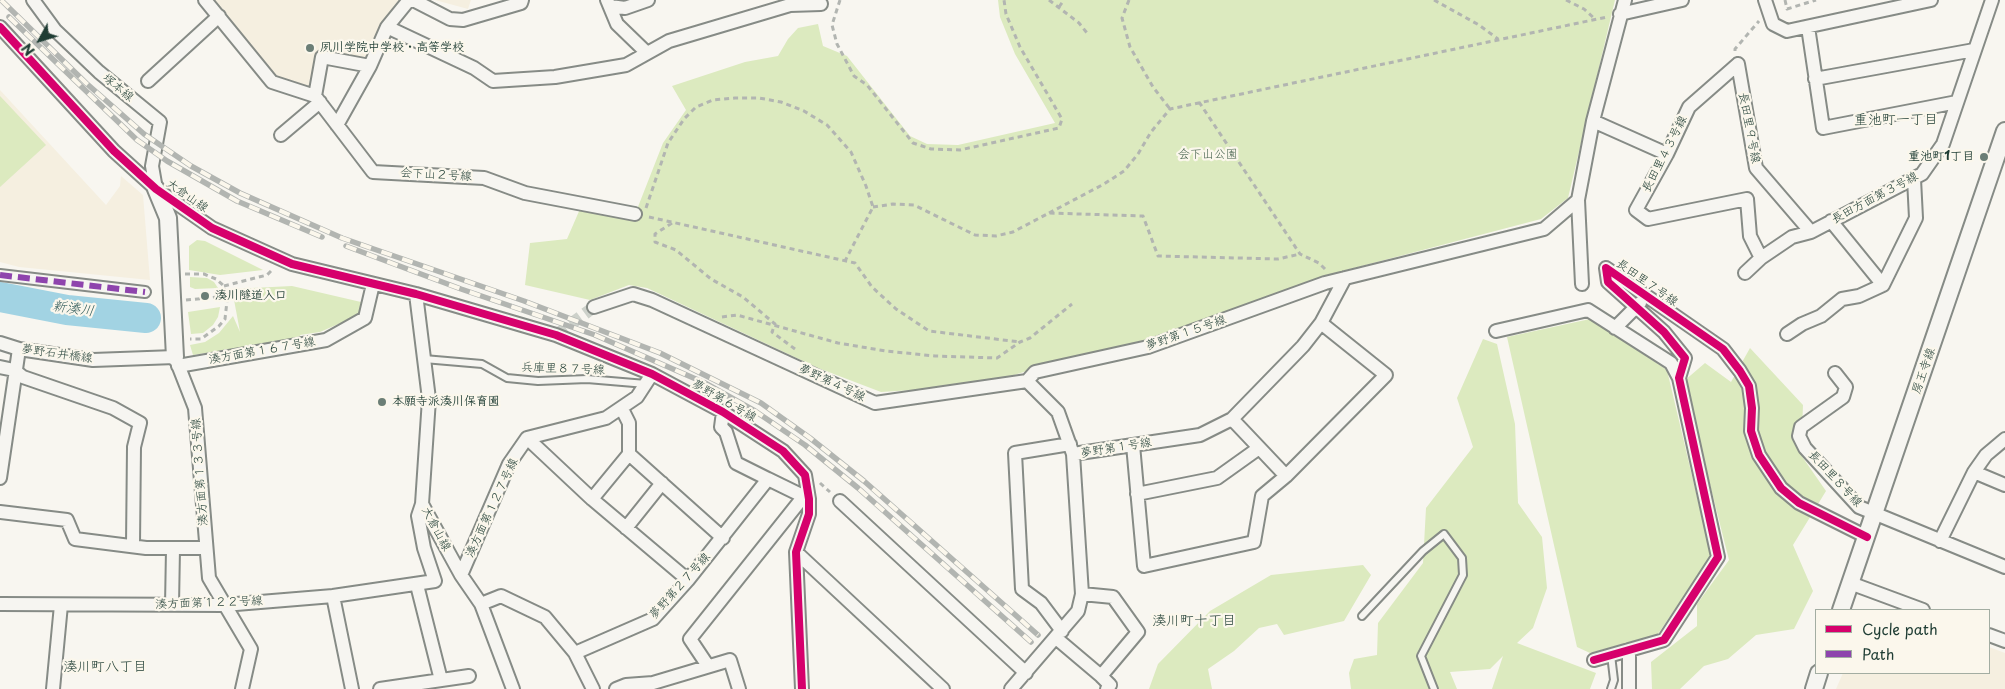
<!DOCTYPE html>
<meta charset="utf-8">
<style>
body{margin:0}
#map{position:relative;width:2005px;height:689px;overflow:hidden;background:#f8f6f0;font-family:"Playpen Sans",sans-serif}
canvas{display:block}
.legend{position:absolute;left:1815px;top:609px;width:175px;height:65px;box-sizing:border-box;background:#fbf7ec;border:1px solid #a3ada2;margin:0;padding:6px 9px;list-style:none;font-size:15px;color:#1f3d34}
.legend li{display:flex;align-items:center;gap:10px;height:25px}
.legend b{width:25px;border:1px solid #a3ada2}
.north{position:absolute;left:15px;top:15px;width:50px;height:50px;-webkit-text-stroke:4px #fbf7ec;paint-order:stroke;rotate:231deg;font-size:14px;font-weight:700;line-height:20px;text-align:center;color:#1f3d34}
.north::after{content:'';display:block;margin:auto;width:18px;height:22px;background:#1f3d34;clip-path:polygon(50% 0,100% 100%,50% 72%,0 100%)}
</style>
<div id="map">
<canvas width="2005" height="689"></canvas>
<ul class="legend">
<li><b style="height:6px;background:#d6006c"></b>Cycle path</li>
<li><b style="height:6px;background:#8e44ad"></b>Path</li>
</ul>
<div class="north">N</div>
</div>
<script>
const ctx = document.querySelector('canvas').getContext('2d');
ctx.lineJoin = 'round';
function fill(path, color) {
  ctx.fillStyle = color;
  ctx.fill(path, 'evenodd');
}
function poly(rows) {
  const path = new Path2D();
  for (const r of rows) {
    path.moveTo(r[0], r[1]);
    for (let i = 2; i < r.length; i += 2) path.lineTo(r[i], r[i + 1]);
  }
  return path;
}
function trace(path, color, width, dash) {
  ctx.strokeStyle = color;
  ctx.lineWidth = width;
  ctx.lineCap = dash ? 'butt' : 'round';
  ctx.setLineDash(dash || []);
  ctx.stroke(path);
}
function write(font, color, halo, rows, align = 'center') {
  ctx.font = font + ' "Playpen Sans","Klee One",sans-serif';
  ctx.lineWidth = 4.5;
  ctx.setLineDash([]);
  ctx.textBaseline = 'middle';
  ctx.strokeStyle = halo;
  ctx.fillStyle = color;
  for (const [text, x, y, turn = 0] of rows) {
    ctx.save();
    ctx.translate(x, y);
    ctx.rotate((+turn || 0) * Math.PI / 180);
    ctx.textAlign = isNaN(turn) ? turn : align;
    if (halo) ctx.strokeText(text, 0, 0);
    ctx.fillText(text, 0, 0);
    ctx.restore();
  }
}
const built = poly([
 [211,0,400,0,366,57,315,53,312,89,270,74],
 [435,0,471,0,468,9],
 [0,90,106,205,120,186,121,176,143,195,150,280,19,267,0,262],
 [1989,647,2005,653,2005,689,1836,689,1843,673,1989,673]
]);
const green = poly([
 [998,0,1615,0,1568,198,1541,219,1335,273,1326,279,1147,341,1052,363,1011,376,929,389,881,392,818,368,647,288,629,285,590,300,525,285,530,243,567,239,580,209,634,217,663,143,686,110,672,86,745,62,778,56,788,39,798,28,818,24,823,46,847,56,910,136,927,144,958,145,1055,123,1015,54,1000,17],
 [0,96,46,145,0,187],
 [197,240,205,241,263,270,220,275,189,270,189,246],
 [190,277,207,278,214,282,218,288,195,289,190,287],
 [292,286,361,302,359,315,320,332,300,335,301,338,193,355,190,345,205,342,219,333,233,316,240,332,232,289],
 [220,307,218,317,213,325,203,333,191,334,188,312],
 [1590,319,1667,370,1711,556,1658,634,1590,653,1577,647,1507,337],
 [1483,339,1497,344,1515,424,1518,503,1542,537,1547,588,1533,628,1517,643,1596,673,1590,689,1492,689,1503,656,1490,669,1450,672,1457,689,1351,689,1349,673,1354,659,1377,655,1378,623,1423,563,1426,508,1473,447,1457,398],
 [1750,348,1803,405,1801,455,1826,491,1793,545,1813,591,1794,629,1756,635,1728,659,1704,666,1680,689,1652,689,1651,662,1697,626,1697,604,1729,560,1684,381,1705,363,1731,382],
 [1363,565,1371,575,1344,621,1284,635,1277,624,1259,628,1234,651,1208,669,1212,689,1149,689,1158,664,1210,611,1271,575]
]);
const river = poly([
 [0,297,67,310,146,318]
]);
const minorTunnel = poly([
 [556,335,594,307]
]);
const path = poly([
 [840,0,832,25,837,44,854,76,867,85,913,143,931,149,960,150,1059,128,1062,119,1020,47,1006,14,1004,0],
 [1049,0,1079,23,1087,33],
 [1129,0,1122,18,1130,47,1153,87,1170,109],
 [1434,0,1479,25,1498,39],
 [1566,0,1584,9,1595,19],
 [1785,0,1787,9,1816,0],
 [1059,7,1064,0],
 [1735,51,1735,49,1759,21],
 [1199,102,1300,254,1319,263,1325,269],
 [873,207,893,204,914,205,975,235,996,236,1013,232,1049,213,1143,216,1158,256,1278,259,1300,254],
 [646,208,668,143,684,119,696,107,713,100,735,98,759,98,781,102,804,111,827,125,851,152,866,186,873,207,845,261],
 [1049,213,1104,184,1124,171,1138,154,1151,132,1170,109,1607,17],
 [649,217,855,263,872,287,896,309,929,331,1020,342],
 [672,223,655,234,655,242,676,250,711,279,743,297,775,324,772,332,795,349],
 [185,274,204,274,216,279,224,286,227,301,225,319,219,326,201,339,190,339],
 [224,286,267,275,271,271],
 [186,300,219,297],
 [722,317,737,315,838,343,886,351,935,356,997,358,1020,342,1030,338,1072,304],
 [820,483,830,492]
]);
const service = poly([
 [424,359,482,364,507,378,538,381,587,379,646,384],
 [1362,616,1423,551,1444,534,1462,558,1463,575,1421,656,1434,689],
 [1611,689,1614,680,1611,655]
]);
const pedestrian = poly([
 [0,275,145,292]
]);
const minor = poly([
 [33,0,55,30,99,72,160,122,152,166,156,189],
 [205,0,272,82,315,96,373,172,484,178,525,193,635,214],
 [413,0,450,19,463,20,521,3,522,0],
 [607,0,617,24,647,53],
 [1765,0,1773,24,1787,31,1931,0],
 [610,6,625,8,648,0],
 [1620,14,1682,0],
 [0,27,114,151,156,189,212,228,292,264,416,294,556,335,652,374,723,412,783,451,805,475,809,499,809,514,796,552,802,689],
 [387,27,474,68,493,81,555,77,626,65,669,41,790,5,821,4],
 [1808,27,1823,128,1957,102],
 [1738,64,1689,107,1667,154,1636,210,1648,219,1747,199,1750,236,1761,258],
 [1738,64,1756,168,1811,232],
 [1815,79,1974,50],
 [148,81,219,16],
 [315,96,322,57,370,66],
 [1593,121,1667,154],
 [337,125,370,66,387,27,409,0],
 [281,135,320,102],
 [1831,221,1883,285,1916,218,1914,179],
 [1745,273,1761,258,1792,237,1811,232,1922,174,1943,144,1992,0],
 [1582,284,1578,200,1593,121,1625,0],
 [594,307,633,294,652,300,875,403,1027,381,1058,412,1073,454],
 [1615,328,1640,303],
 [1496,331,1588,310,1671,363,1679,378],
 [1787,334,1802,324,1821,316,1842,299,1859,296,1883,285],
 [0,343,19,349,93,360,175,357,195,408,209,578,251,649,242,689],
 [178,366,326,340,365,318,373,284],
 [0,367,14,370,23,377,113,408,140,423,134,447,133,544],
 [1835,373,1846,387,1843,397,1801,427,1799,436,1805,448,1859,507,2005,567],
 [1027,381,1035,372,1148,347,1325,283,1544,229,1578,200],
 [622,409,629,423,629,454,723,538],
 [723,412,721,427,726,432,736,463,768,479],
 [1232,419,1286,476],
 [527,438,592,499,688,580],
 [1133,445,1144,566,1254,542,1262,496,1286,476,1386,375,1321,323],
 [1974,472,2005,485],
 [0,478,19,349],
 [1137,494,1217,478,1259,448],
 [592,499,629,454],
 [840,501,1026,673],
 [422,504,461,575,481,604,513,689],
 [0,512,67,520,75,539,146,548,206,548],
 [626,528,662,483],
 [1940,541,1974,472,1986,455,2005,439],
 [796,552,943,689],
 [461,575,509,464,527,438,606,418,637,397,652,374],
 [1850,583,1923,610],
 [417,585,441,680],
 [1082,594,1113,597,1138,632,1101,676],
 [333,596,352,689],
 [0,604,224,605,333,596,435,581,424,548,418,516,422,504,429,399,416,294],
 [481,604,501,596,545,617,575,653,653,619,688,580,768,479,809,499],
 [172,605,173,549],
 [1062,631,1041,603,1022,589,1015,453,1070,444],
 [1989,635,2005,641],
 [1056,638,1101,676,1110,685,1107,689],
 [1629,650,1629,689],
 [575,653,593,689],
 [1594,660,1664,640,1718,557,1679,378,1685,358,1664,332,1608,282,1606,268,1723,349,1740,371,1749,386,1752,408,1751,431,1759,455,1781,488,1799,503,1867,537],
 [708,666,690,639,804,496],
 [53,689,61,605],
 [380,689,469,676],
 [616,689,626,685,653,683,730,660,739,689],
 [1011,689,1078,611,1082,594,1073,454,1200,435,1232,419,1303,346,1321,323,1345,278]
]);
const tertiary = poly([
 [156,189,168,218,175,357],
 [1841,610,2005,131],
 [1814,689,1819,673]
]);
const rail = poly([
 [1,0,86,83,144,134,191,166,240,193,342,238,524,301,660,353,761,403,810,438,864,481,1038,635],
 [9,17,137,140,167,161,237,201,322,237],
 [346,246,461,289,595,335,705,383,755,411,805,445,858,488,1031,642]
]);
const quiet = poly([
 [0,275,145,292]
]);
const cycleway = poly([
 [0,27,114,151,156,189,212,228,292,264,416,294,556,335,652,374,723,412,783,451,805,475,809,499,809,514,796,552,802,689],
 [1594,660,1664,640,1718,557,1679,378,1685,358,1664,332,1608,282,1606,268,1723,349,1740,371,1749,386,1752,408,1751,431,1759,455,1781,488,1799,503,1867,537]
]);
const markers = [
 [310,48,5,"#6b7e76"],
 [1984,157,5,"#6b7e76"],
 [205,296,5,"#6b7e76"],
 [382,402,5,"#6b7e76"]
];
const poiNames = [
 ["夙川学院中学校・高等学校",320,48],
 ["重池町1丁目",1974,157,"right"],
 ["湊川隧道入口",215,296],
 ["本願寺派湊川保育園",392,402]
];
const streetNames = [
 ["塚本線",118,88,39],
 ["長田里９号線",1749,128,79],
 ["長田里４３号線",1665,154,-63],
 ["会下山２号線",436,175,3],
 ["大倉山線",187,196,35],
 ["長田方面第３号線",1875,198,-28],
 ["長田里７号線",1647,283,35],
 ["夢野第１５号線",1186,333,-19],
 ["湊方面第１６７号線",262,351,-10],
 ["夢野石井橋線",57,354,8],
 ["兵庫里８７号線",563,369,2],
 ["房王寺線",1924,371,-71],
 ["夢野第４号線",832,383,25],
 ["夢野第６号線",724,401,30],
 ["夢野第１号線",1116,448,-9],
 ["湊方面第１３３号線",200,472,-94],
 ["長田里８号線",1835,479,47],
 ["湊方面第１２７号線",492,508,-65],
 ["大倉山線",436,529,62],
 ["夢野第２７号線",680,586,-48],
 ["湊方面第１２２号線",209,603,-2]
];
const parkNames = [
 ["会下山公園",1208,155]
];
const neighbourhoodNames = [
 ["重池町一丁目",1896,120],
 ["湊川町十丁目",1194,621],
 ["湊川町八丁目",105,667]
];
const waterNames = [
 ["新湊川",73,309,8]
];
fill(built, '#f5efe0');
fill(green, '#dceabf');
trace(river, '#a2d3e3', 30);
trace(minorTunnel, '#cdd1ca', 12, [12, 6]);
trace(service, '#868b86', 10);
trace(pedestrian, '#868b86', 14);
trace(minor, '#868b86', 16);
trace(tertiary, '#868b86', 20);
trace(path, '#b2b5b1', 3, [5, 4]);
trace(service, '#f6f5f1', 6);
trace(pedestrian, '#f6f5f1', 10);
trace(minor, '#f6f5f1', 12);
trace(tertiary, '#f6f5f1', 16);
trace(rail, '#b2b5b1', 5.5);
trace(rail, '#fbf7ec', 4, [11]);
trace(quiet, '#8e44ad', 6, [12, 6]);
trace(cycleway, '#d6006c', 8);
for (const [x, y, r, color] of markers) {
  const dot = new Path2D();
  dot.arc(x, y, r, 0, 2 * Math.PI);
  ctx.fillStyle = color;
  ctx.fill(dot);
  trace(dot, '#fbf7ec', 2);
}
write('bold 12px', '#1f3d34', '#fbf7ec', poiNames, 'left');
write('12px', '#1f3d34', '#fbf7ec', streetNames);
write('12px', '#405e48', '#fbf7ec', parkNames);
write('14px', '#1f3d34', '#fbf7ec', neighbourhoodNames);
write('italic 14px', '#365f5e', '#fbf7ec', waterNames);
</script>
